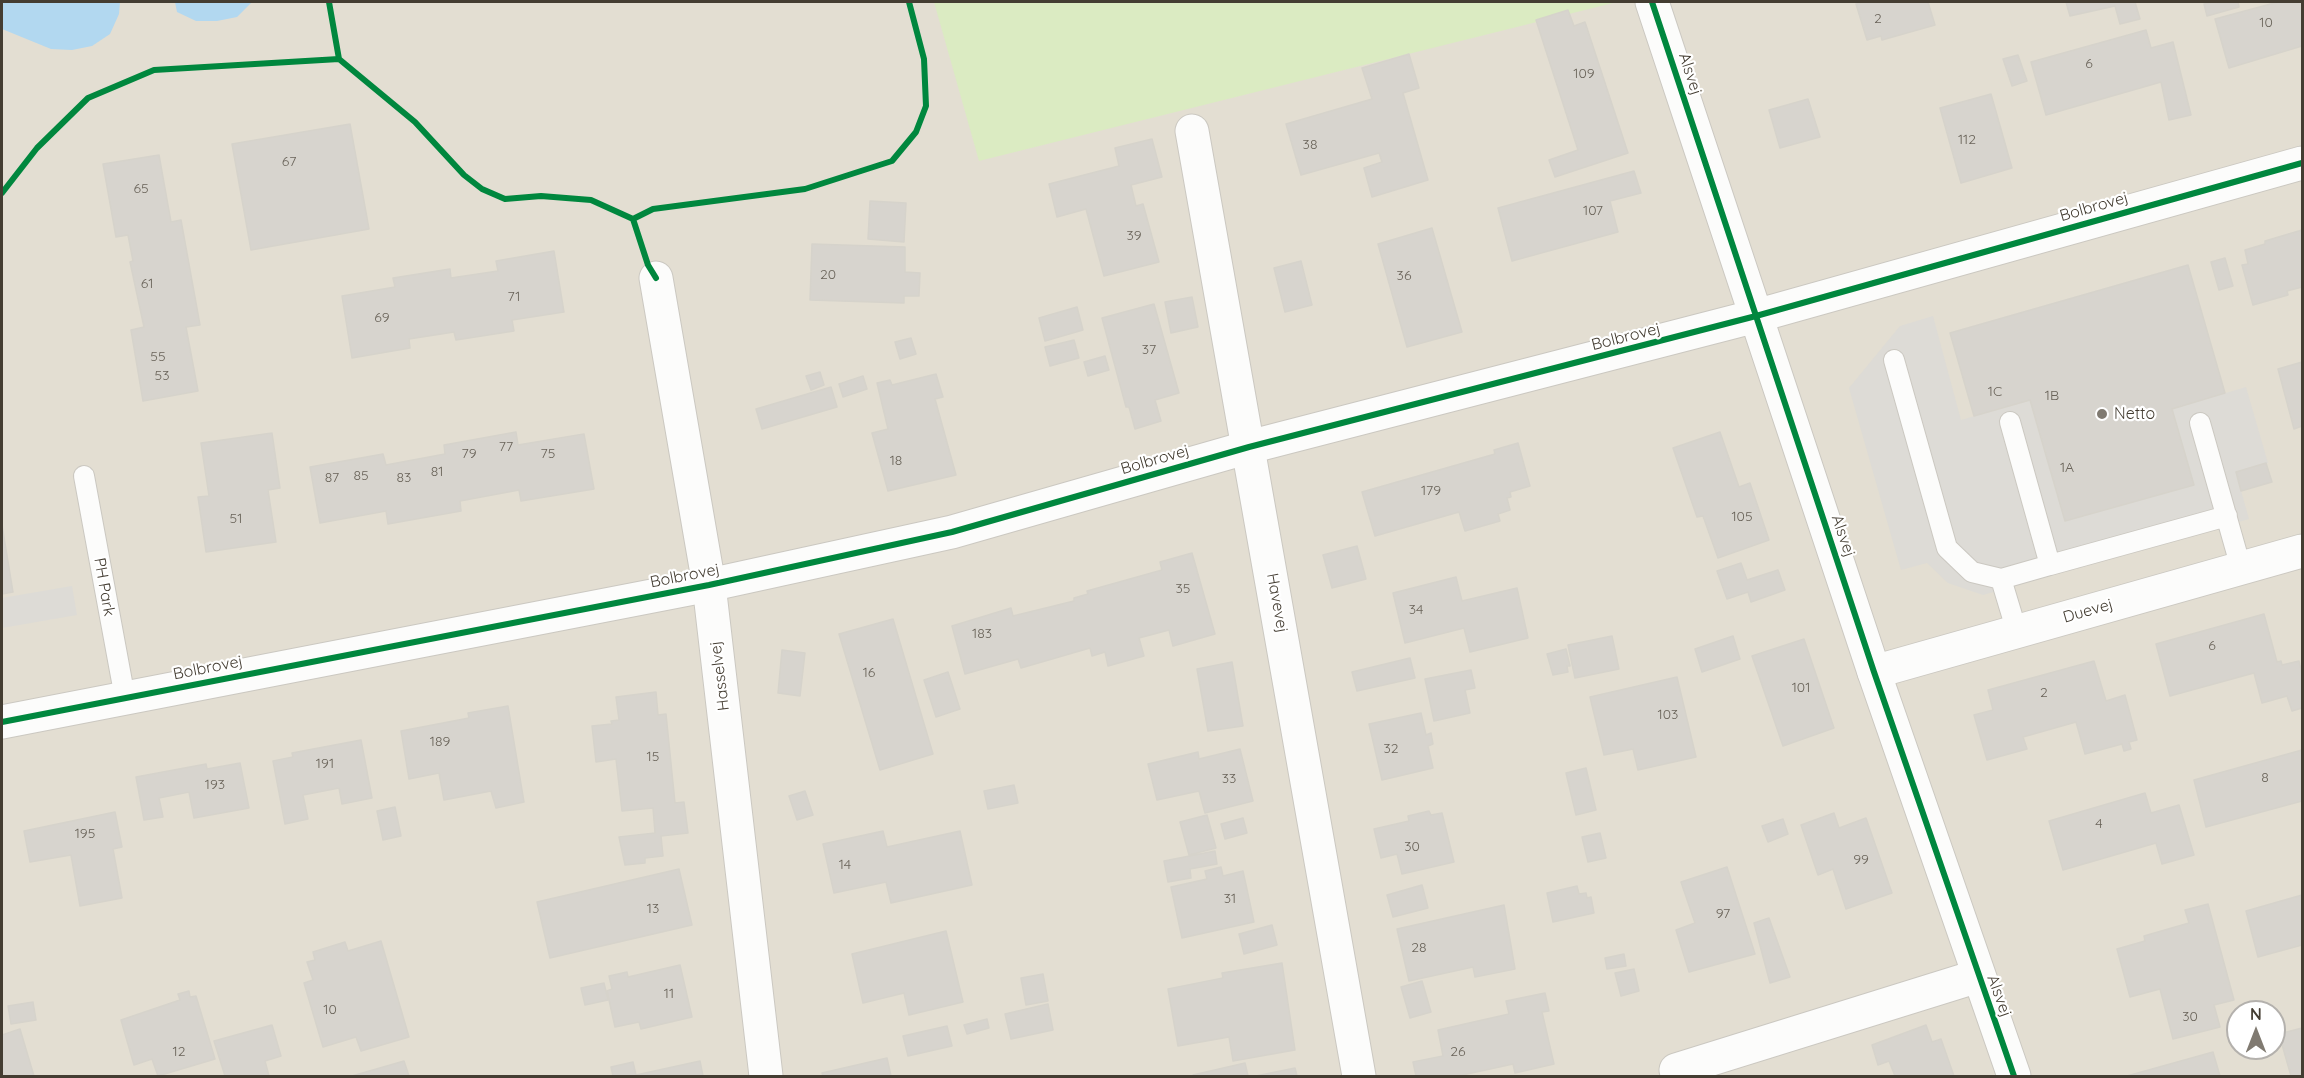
<!DOCTYPE html>
<style>
body{margin:0}
#map{position:relative;width:2304px;height:1078px;overflow:hidden;background:#eeece5;font-family:Quicksand,sans-serif}
canvas{display:block}
.frame{position:absolute;inset:0;border:3px solid #443d32;pointer-events:none}
.north{position:absolute;left:2226px;top:1000px;width:60px;height:60px;box-sizing:border-box;background:#fff;border:2px solid #b4b1ad;border-radius:50%;rotate:0deg;font-size:16px;font-weight:700;line-height:24px;text-align:center;color:#443d32}
.north::after{content:'';display:block;margin:auto;width:21px;height:27px;background:#807a71;clip-path:polygon(50% 0,100% 100%,50% 72%,0 100%)}
</style>
<div id="map">
<canvas width="2304" height="1078"></canvas>
<div class="frame"></div>
<div class="north">N</div>
</div>
<script>
const ctx = document.querySelector('canvas').getContext('2d');
ctx.lineJoin = 'round';
function fill(path, color) {
  ctx.fillStyle = color;
  ctx.fill(path, 'evenodd');
}
function poly(rows) {
  const path = new Path2D();
  for (const r of rows) {
    path.moveTo(r[0], r[1]);
    for (let i = 2; i < r.length; i += 2) path.lineTo(r[i], r[i + 1]);
  }
  return path;
}
function trace(path, color, width, dash) {
  ctx.strokeStyle = color;
  ctx.lineWidth = width;
  ctx.lineCap = dash ? 'butt' : 'round';
  ctx.setLineDash(dash || []);
  ctx.stroke(path);
}
function write(font, color, halo, rows, align = 'center') {
  ctx.font = font + ' Quicksand,sans-serif';
  ctx.lineWidth = 4.5;
  ctx.setLineDash([]);
  ctx.textBaseline = 'middle';
  ctx.strokeStyle = halo;
  ctx.fillStyle = color;
  for (const [text, x, y, turn = 0] of rows) {
    ctx.save();
    ctx.translate(x, y);
    ctx.rotate((+turn || 0) * Math.PI / 180);
    ctx.textAlign = isNaN(turn) ? turn : align;
    if (halo) ctx.strokeText(text, 0, 0);
    ctx.fillText(text, 0, 0);
    ctx.restore();
  }
}
const residential = poly([
 [2,2,2302,2,2302,1076,2,1076],
 [2238,1012,2274,1012,2274,1048,2238,1048]
]);
const green = poly([
 [934,2,1617,2,979,161]
]);
const parking = poly([
 [1933,316,1961,420,2030,400,2065,521,2194,485,2172,409,2246,387,2268,463,2236,473,2249,519,1983,595,1948,583,1927,563,1901,570,1849,388,1900,326],
 [72,586,77,615,2,628,2,598]
]);
const water = poly([
 [2,2,120,2,119,14,110,34,92,46,72,50,51,49,2,29],
 [175,2,252,2,237,17,217,21,196,21,177,12]
]);
const building = poly([
 [1866,2,1928,2,1935,25,1882,40,1881,36,1867,40,1856,4,1866,2],
 [2066,2,2135,2,2140,19,2120,24,2115,6,2070,16,2066,2],
 [2212,2,2238,2,2239,7,2207,16,2204,4,2212,2],
 [2278,2,2302,2,2302,46,2229,68,2215,19,2278,2],
 [1568,10,1574,26,1585,22,1628,153,1555,177,1549,160,1578,150,1536,20,1568,10],
 [2146,30,2151,48,2173,42,2191,115,2169,120,2161,82,2046,115,2031,62,2146,30],
 [1409,54,1419,88,1403,93,1428,180,1372,197,1364,168,1382,162,1379,153,1301,175,1286,124,1372,99,1362,68,1409,54],
 [2018,55,2027,81,2012,86,2003,59,2018,55],
 [1991,94,2012,168,1961,183,1940,108,1991,94],
 [1808,99,1820,137,1780,148,1769,110,1808,99],
 [350,124,369,229,251,250,232,144,350,124],
 [1152,139,1162,177,1131,185,1136,206,1143,204,1159,262,1104,276,1086,209,1057,217,1049,184,1119,166,1115,148,1152,139],
 [159,155,171,222,181,220,200,325,186,327,198,391,143,401,131,330,144,327,130,262,133,261,128,235,116,237,103,164,159,155],
 [1634,171,1641,193,1610,201,1618,232,1512,261,1498,208,1634,171],
 [870,201,906,203,904,242,868,239,870,201],
 [1432,228,1462,332,1407,347,1378,244,1432,228],
 [2302,230,2302,287,2287,291,2288,295,2253,305,2242,265,2248,264,2245,250,2265,244,2265,241,2302,230],
 [812,244,905,247,905,272,920,273,919,296,904,296,904,303,810,300,812,244],
 [554,251,564,312,512,320,514,331,456,340,454,332,409,339,410,348,352,358,342,296,395,287,393,278,450,269,451,278,498,271,496,261,554,251],
 [2225,258,2233,286,2219,290,2211,262,2225,258],
 [1301,261,1312,305,1285,312,1274,268,1301,261],
 [2188,265,2225,393,2172,409,2194,485,2065,521,2030,400,1974,416,1950,333,2188,265],
 [1192,297,1198,327,1171,333,1165,302,1192,297],
 [1154,304,1179,393,1155,400,1161,421,1135,429,1129,407,1126,407,1102,318,1154,304],
 [1077,307,1083,330,1045,341,1039,318,1077,307],
 [911,338,916,354,900,359,895,342,911,338],
 [1074,340,1079,358,1050,366,1045,347,1074,340],
 [1105,356,1109,370,1088,376,1084,362,1105,356],
 [2302,362,2302,426,2294,429,2278,369,2302,362],
 [820,372,824,385,811,390,806,376,820,372],
 [936,374,943,397,935,399,956,475,888,491,872,433,888,429,877,383,890,380,892,385,936,374],
 [863,376,867,389,843,397,839,384,863,376],
 [831,387,837,407,762,429,756,409,831,387],
 [516,432,518,445,584,434,594,489,521,501,519,490,460,501,461,511,388,524,386,511,320,523,310,467,383,454,386,465,445,454,444,445,516,432],
 [1720,432,1739,487,1750,483,1769,540,1718,558,1703,516,1697,517,1673,448,1720,432],
 [272,433,280,488,268,490,276,542,206,552,198,497,209,496,201,443,272,433],
 [1518,443,1530,486,1510,492,1511,497,1507,498,1510,510,1498,514,1500,521,1465,531,1459,512,1375,536,1362,492,1495,454,1494,450,1518,443],
 [2266,463,2272,482,2241,491,2236,472,2266,463],
 [2,525,13,592,2,594,2,525],
 [1357,546,1366,579,1332,588,1323,555,1357,546],
 [1192,553,1215,634,1173,646,1169,630,1139,638,1144,656,1108,666,1105,652,1092,656,1090,648,1021,668,1018,659,965,674,952,626,1011,608,1013,616,1074,601,1074,598,1088,594,1087,591,1162,570,1160,562,1192,553],
 [1741,563,1747,580,1778,570,1785,590,1751,602,1748,592,1727,599,1717,571,1741,563],
 [1456,577,1462,601,1517,588,1528,638,1470,652,1464,628,1405,643,1393,593,1456,577],
 [2264,614,2277,662,2281,661,2282,665,2299,661,2302,674,2302,708,2292,711,2287,696,2262,703,2254,673,2170,696,2156,644,2264,614],
 [893,619,933,754,880,770,839,634,893,619],
 [1612,636,1619,669,1575,678,1568,645,1612,636],
 [1733,636,1740,659,1702,672,1695,649,1733,636],
 [1804,639,1834,728,1783,746,1752,656,1804,639],
 [1566,649,1570,666,1567,666,1568,672,1553,675,1547,654,1566,649],
 [782,650,805,653,800,696,778,693,782,650],
 [1410,658,1415,678,1357,691,1352,672,1410,658],
 [2094,661,2106,701,2125,695,2137,740,2129,742,2131,749,2124,751,2122,744,2085,754,2076,722,2023,737,2027,749,1987,760,1974,715,1993,710,1988,690,2094,661],
 [1232,662,1243,726,1208,731,1197,669,1232,662],
 [1471,670,1475,688,1465,690,1470,713,1434,721,1425,679,1471,670],
 [948,672,960,709,936,717,924,680,948,672],
 [1677,677,1696,757,1638,770,1633,749,1604,755,1590,697,1677,677],
 [656,692,658,715,666,714,675,803,684,802,688,833,661,836,663,856,645,858,645,863,625,865,619,837,655,833,653,808,622,811,616,759,596,762,592,726,612,724,611,721,619,720,616,697,656,692],
 [508,706,524,802,496,808,491,791,444,800,439,773,409,779,401,731,469,718,468,713,508,706],
 [1421,713,1426,735,1431,733,1433,744,1428,746,1433,768,1382,780,1369,724,1421,713],
 [361,740,372,798,342,804,339,788,303,795,308,819,285,824,273,761,293,757,292,753,361,740],
 [1240,749,1253,801,1205,813,1199,791,1157,800,1148,764,1198,752,1199,759,1240,749],
 [2302,750,2302,801,2206,827,2194,780,2302,750],
 [240,763,249,808,194,818,189,792,159,798,163,817,144,820,136,777,206,764,207,769,240,763],
 [1586,768,1596,810,1576,815,1566,773,1586,768],
 [1014,785,1018,803,988,809,984,791,1014,785],
 [805,791,813,815,797,820,789,796,805,791],
 [2145,793,2151,813,2179,805,2194,855,2162,864,2156,843,2063,870,2049,821,2145,793],
 [395,807,401,836,383,840,377,811,395,807],
 [1429,811,1431,815,1442,813,1454,862,1402,874,1397,854,1381,858,1374,829,1409,821,1408,816,1429,811],
 [115,812,122,847,113,849,122,898,80,906,71,855,30,862,24,831,115,812],
 [1834,813,1839,828,1866,818,1892,893,1846,909,1833,869,1818,875,1801,825,1834,813],
 [1207,815,1216,848,1189,855,1180,822,1207,815],
 [1243,818,1247,833,1225,839,1221,824,1243,818],
 [1783,819,1788,834,1768,842,1762,826,1783,819],
 [883,831,887,847,960,831,972,885,891,903,886,882,834,893,823,844,883,831],
 [1600,833,1606,858,1588,862,1582,837,1600,833],
 [1215,851,1217,864,1190,869,1191,878,1168,882,1164,861,1215,851],
 [1221,867,1223,876,1243,871,1254,922,1182,938,1171,887,1207,879,1205,871,1221,867],
 [1727,867,1755,954,1689,972,1676,930,1695,923,1681,882,1727,867],
 [679,869,692,925,550,958,537,902,679,869],
 [1422,885,1428,908,1393,917,1387,895,1422,885],
 [1577,886,1579,894,1586,893,1587,898,1591,897,1594,913,1553,922,1547,893,1577,886],
 [2302,895,2302,945,2258,957,2246,911,2302,895],
 [2208,904,2234,1000,2214,1005,2220,1027,2173,1039,2160,989,2130,997,2117,949,2145,941,2144,936,2189,923,2185,910,2208,904],
 [1504,905,1515,969,1475,977,1473,967,1409,981,1397,929,1504,905],
 [1769,918,1790,977,1770,983,1754,923,1769,918],
 [1272,925,1277,945,1244,954,1239,934,1272,925],
 [946,931,963,1002,909,1015,904,993,863,1003,852,954,946,931],
 [381,941,409,1037,361,1051,356,1037,323,1047,304,983,313,980,307,962,315,960,313,952,345,942,348,951,381,941],
 [1624,954,1626,966,1607,969,1605,958,1624,954],
 [1282,963,1295,1050,1233,1061,1229,1037,1178,1046,1168,989,1223,978,1222,973,1282,963],
 [680,965,692,1017,641,1029,639,1022,615,1027,607,991,612,989,609,976,627,972,628,977,680,965],
 [1634,969,1639,991,1621,996,1615,973,1634,969],
 [1043,974,1048,1001,1026,1005,1021,978,1043,974],
 [1422,981,1431,1012,1410,1018,1401,987,1422,981],
 [604,983,608,1000,585,1005,581,988,604,983],
 [189,991,190,997,196,996,215,1059,158,1076,152,1059,134,1065,121,1020,180,1000,178,994,189,991],
 [1545,993,1549,1011,1542,1012,1554,1064,1515,1073,1513,1064,1458,1076,1416,1076,1413,1062,1443,1056,1438,1030,1509,1014,1506,1001,1545,993],
 [33,1002,36,1020,11,1024,8,1006,33,1002],
 [1048,1004,1053,1030,1011,1039,1005,1014,1048,1004],
 [987,1019,989,1028,967,1034,964,1025,987,1019],
 [272,1025,281,1056,265,1061,269,1076,225,1076,214,1041,272,1025],
 [1926,1025,1932,1042,1941,1039,1954,1076,1895,1076,1889,1061,1878,1065,1872,1045,1926,1025],
 [947,1026,952,1046,908,1056,903,1036,947,1026],
 [2302,1028,2302,1076,2291,1076,2279,1034,2302,1028],
 [20,1029,34,1076,2,1076,2,1035,20,1029],
 [2213,1052,2220,1076,2127,1076,2213,1052],
 [887,1058,891,1076,823,1076,822,1073,887,1058],
 [404,1061,409,1076,352,1076,404,1061],
 [700,1061,703,1076,613,1076,611,1067,633,1062,636,1075,700,1061],
 [1245,1063,1248,1076,1194,1076,1193,1075,1245,1063],
 [1295,1068,1297,1076,1256,1076,1295,1068]
]);
const service = poly([
 [1894,360,1947,548,1972,572,2001,579,2017,632],
 [2200,423,2241,568],
 [84,476,125,698],
 [2050,565,2227,516],
 [2001,579,2050,565,2010,422]
]);
const minor = poly([
 [1192,131,1359,1076],
 [656,278,709,585,766,1076],
 [1874,672,2302,551],
 [1676,1070,1978,976]
]);
const tertiary = poly([
 [1652,2,1874,672,2014,1076],
 [2,722,709,585,952,532,1249,447,1756,316,2302,163]
]);
const cycleway = poly([
 [329,2,339,59,415,122,464,175,482,189,505,199,541,196,591,200,633,219,648,265,656,278],
 [1652,2,1874,672,2014,1076],
 [2,193,37,148,88,98,154,70,339,59],
 [633,219,653,209,805,189,892,161,916,132,926,106,924,59,909,2],
 [2,722,709,585,952,532,1249,447,1756,316,2302,163]
]);
const markers = [
 [2102,414,6,"#807a71"]
];
const numberNames = [
 ["2",1878,19],
 ["10",2266,23],
 ["6",2089,64],
 ["109",1584,74],
 ["112",1967,140],
 ["38",1310,145],
 ["67",289,162],
 ["65",141,189],
 ["107",1593,211],
 ["39",1134,236],
 ["20",828,275],
 ["36",1404,276],
 ["61",147,284],
 ["71",514,297],
 ["69",382,318],
 ["37",1149,350],
 ["55",158,357],
 ["53",162,376],
 ["1C",1995,392],
 ["1B",2052,396],
 ["77",506,447],
 ["79",469,454],
 ["75",548,454],
 ["18",896,461],
 ["1A",2067,468],
 ["81",437,472],
 ["85",361,476],
 ["87",332,478],
 ["83",404,478],
 ["179",1431,491],
 ["105",1742,517],
 ["51",236,519],
 ["35",1183,589],
 ["34",1416,610],
 ["183",982,634],
 ["6",2212,646],
 ["16",869,673],
 ["101",1801,688],
 ["2",2044,693],
 ["103",1668,715],
 ["189",440,742],
 ["32",1391,749],
 ["15",653,757],
 ["191",325,764],
 ["8",2265,778],
 ["33",1229,779],
 ["193",215,785],
 ["4",2099,824],
 ["195",85,834],
 ["30",1412,847],
 ["99",1861,860],
 ["14",845,865],
 ["31",1230,899],
 ["13",653,909],
 ["97",1723,914],
 ["28",1419,948],
 ["11",669,994],
 ["10",330,1010],
 ["30",2190,1017],
 ["12",179,1052],
 ["26",1458,1052]
];
const streetNames = [
 ["Alsvej",1690,74,72],
 ["Bolbrovej",2094,207,-16],
 ["Bolbrovej",1626,337,-14],
 ["Bolbrovej",1155,460,-16],
 ["Alsvej",1843,536,71],
 ["Bolbrovej",685,576,-11],
 ["PH Park",104,587,80],
 ["Havevej",1277,603,80],
 ["Duevej",2088,611,-16],
 ["Bolbrovej",208,668,-11],
 ["Hasselvej",720,676,-97],
 ["Alsvej",1999,996,70]
];
const poiNames = [
 ["Netto",2114,414]
];
fill(residential, '#e3ded2');
fill(green, '#dbebc2');
fill(parking, '#dddbd6');
fill(water, '#b2d8f0');
fill(building, '#d7d4ce');
trace(building, '#d6d3cb', 1.5);
trace(service, '#cbc8c1', 22);
trace(minor, '#cbc8c1', 35);
trace(tertiary, '#cbc8c1', 35);
trace(service, '#fcfcfb', 20);
trace(minor, '#fcfcfb', 33);
trace(tertiary, '#fcfcfb', 33);
trace(cycleway, '#00873e', 6);
for (const [x, y, r, color] of markers) {
  const dot = new Path2D();
  dot.arc(x, y, r, 0, 2 * Math.PI);
  ctx.fillStyle = color;
  ctx.fill(dot);
  trace(dot, '#fff', 2);
}
write('14px', '#6a645a', null, numberNames);
write('16px', '#443d32', '#fff', streetNames);
write('16px', '#443d32', '#fff', poiNames, 'left');
</script>
